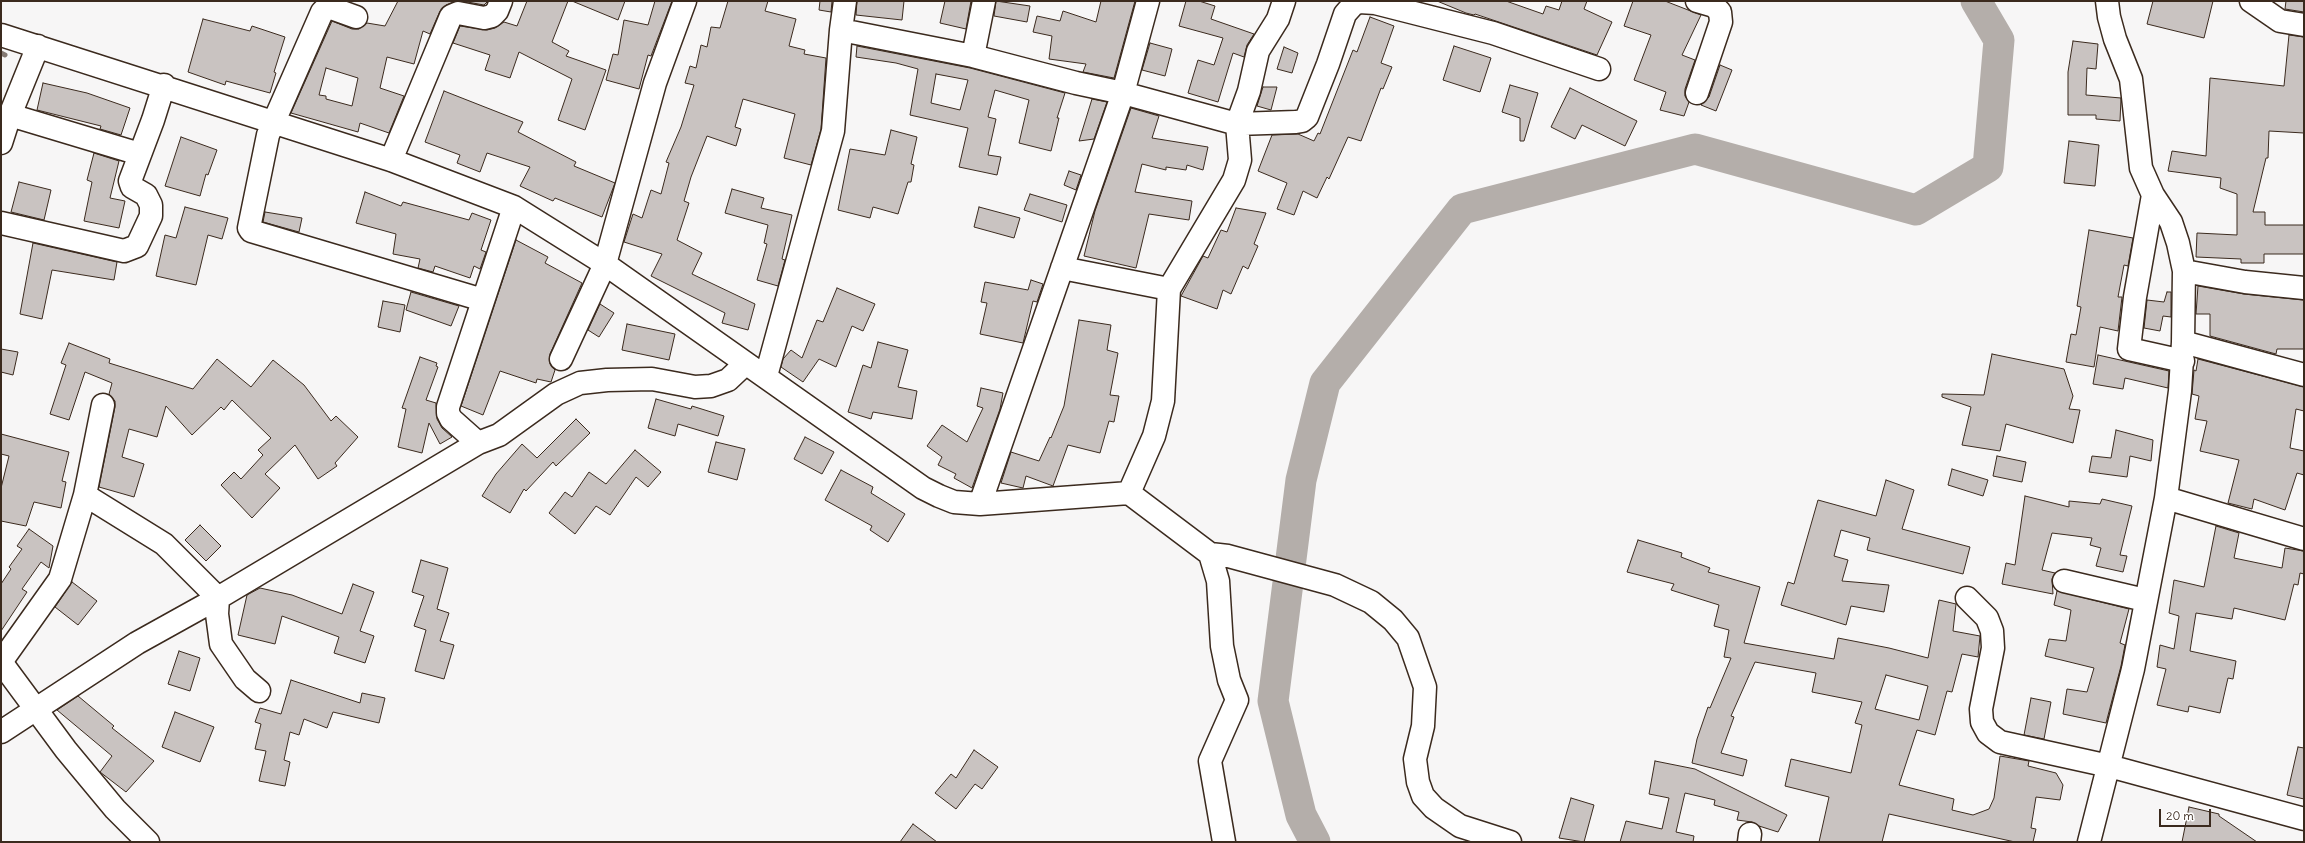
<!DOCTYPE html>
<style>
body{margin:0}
#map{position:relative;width:2305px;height:843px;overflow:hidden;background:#f7f6f6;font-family:Delius,sans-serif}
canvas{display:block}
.frame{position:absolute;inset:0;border:2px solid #3b2a1e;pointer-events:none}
.scale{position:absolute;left:2159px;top:809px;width:52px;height:18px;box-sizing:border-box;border:2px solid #3b2a1e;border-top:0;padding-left:5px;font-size:12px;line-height:14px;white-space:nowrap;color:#3b2a1e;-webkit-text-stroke:3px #fff;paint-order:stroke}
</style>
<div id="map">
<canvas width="2305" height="843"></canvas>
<div class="frame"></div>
<div class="scale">20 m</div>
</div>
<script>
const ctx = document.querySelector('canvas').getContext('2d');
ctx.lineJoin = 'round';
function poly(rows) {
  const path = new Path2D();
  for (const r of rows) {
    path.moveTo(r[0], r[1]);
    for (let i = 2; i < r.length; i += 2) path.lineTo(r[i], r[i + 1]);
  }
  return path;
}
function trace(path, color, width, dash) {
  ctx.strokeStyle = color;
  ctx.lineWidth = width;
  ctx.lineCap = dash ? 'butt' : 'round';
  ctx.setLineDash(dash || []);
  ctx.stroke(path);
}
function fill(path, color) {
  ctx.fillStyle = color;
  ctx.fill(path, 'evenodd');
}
const stream = poly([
 [1,53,5,55]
]);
const river = poly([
 [1315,842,1301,815,1273,701,1301,480,1325,383,1462,209,1695,149,1916,210,1988,167,1999,40,1976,1]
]);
const building = poly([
 [398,1,457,1,446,5,440,11,430,34,423,31,414,64,387,57,380,88,404,96,389,133,360,123,358,132,291,113,332,21,352,29,359,29,367,23,385,26,398,1],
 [326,68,358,78,352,106,326,99,326,96,319,95,326,68],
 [462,1,488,1,484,5,462,1],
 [527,1,568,1,552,42,569,51,566,56,606,70,585,130,558,120,572,79,519,52,510,78,485,70,490,55,453,43,460,26,487,30,495,28,504,22,517,26,527,1],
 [572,1,625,1,618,20,572,1],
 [655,1,672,1,651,56,648,55,639,89,606,80,613,54,618,55,624,20,648,25,655,1],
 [728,1,768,1,765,11,796,19,789,46,805,50,804,54,826,58,821,129,811,165,784,158,795,114,743,99,735,127,741,129,736,146,707,136,691,177,684,201,689,203,677,240,702,253,692,274,755,304,748,330,722,323,725,313,651,276,662,254,624,242,633,214,642,218,651,190,661,194,669,163,666,162,681,127,694,85,685,83,690,66,696,68,701,45,707,47,711,27,720,28,728,1],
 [820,1,832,1,831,12,819,10,820,1],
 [857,1,904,1,902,20,856,15,857,1],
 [945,1,971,1,966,29,940,23,945,1],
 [996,1,1030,6,1027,22,994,16,996,1],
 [1101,1,1135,1,1114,78,1083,72,1086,64,1049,59,1052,36,1033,32,1037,16,1060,21,1063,11,1096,22,1101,1],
 [1186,1,1199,1,1215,6,1211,19,1254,34,1247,45,1244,57,1233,53,1218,102,1188,93,1198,60,1214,65,1223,38,1179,26,1186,1],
 [1437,1,1506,1,1543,14,1546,6,1559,10,1562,1,1587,1,1584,9,1612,22,1597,55,1475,14,1474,15,1466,13,1437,1],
 [1633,1,1665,1,1701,15,1682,55,1695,60,1685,89,1685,96,1689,102,1684,116,1660,110,1666,92,1634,80,1651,35,1624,26,1633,1],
 [2153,1,2213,1,2204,38,2147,24,2153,1],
 [2286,1,2304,1,2304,12,2285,9,2286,1],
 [1370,17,1394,26,1381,63,1392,67,1383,89,1381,88,1361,141,1348,137,1329,179,1327,177,1317,198,1303,191,1294,215,1277,209,1287,183,1258,171,1272,135,1298,134,1314,141,1318,133,1320,134,1353,50,1357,52,1370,17],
 [203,19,250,31,252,26,285,37,274,72,276,73,270,93,226,81,225,85,188,72,203,19],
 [2289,35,2304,37,2304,133,2269,131,2268,158,2266,158,2253,212,2265,212,2265,225,2304,225,2304,254,2264,254,2264,263,2241,263,2241,259,2196,257,2197,233,2237,235,2237,194,2220,188,2221,178,2168,171,2172,151,2206,156,2210,78,2284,86,2289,35],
 [2073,41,2098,44,2096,69,2087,68,2086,95,2121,98,2120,121,2096,119,2096,115,2068,115,2068,72,2073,41],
 [1150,43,1172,49,1165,76,1142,70,1150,43],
 [857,46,970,68,1065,93,1057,118,1059,118,1051,151,1019,143,1029,100,995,90,988,117,996,119,988,155,1001,157,997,175,959,167,968,128,910,115,918,69,896,63,856,57,857,46],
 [936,74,968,80,960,110,931,103,936,74],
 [1454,46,1491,58,1480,92,1443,80,1454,46],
 [1284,47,1298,53,1292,73,1277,69,1284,47],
 [1720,65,1732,70,1716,111,1701,105,1709,97,1720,65],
 [43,83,87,93,130,108,121,135,100,129,101,126,37,110,43,83],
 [1510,85,1538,93,1524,141,1520,141,1520,118,1502,112,1510,85],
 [1263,87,1277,87,1271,110,1257,106,1263,87],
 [1570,88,1637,121,1625,146,1582,125,1575,139,1551,127,1570,88],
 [444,91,523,122,518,132,576,162,574,166,615,183,602,217,555,198,553,201,520,186,530,167,487,153,480,172,457,163,460,155,425,142,444,91],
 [1092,99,1107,102,1094,139,1079,141,1092,99],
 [1131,108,1159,116,1152,138,1208,147,1203,170,1187,165,1186,170,1166,167,1166,170,1142,164,1135,192,1192,201,1189,220,1149,214,1136,268,1084,256,1095,211,1131,108],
 [891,130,917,137,911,164,914,165,911,182,908,182,898,214,873,207,870,218,838,210,850,149,885,155,891,130],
 [181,137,217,150,208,175,206,174,200,196,165,186,181,137],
 [2069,141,2099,145,2095,186,2064,183,2069,141],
 [94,153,119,161,110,198,125,201,119,228,84,221,92,182,87,180,94,153],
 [1069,171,1081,175,1076,190,1064,185,1069,171],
 [19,182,51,190,44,220,11,212,19,182],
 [732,189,764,198,761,208,792,215,782,259,785,260,778,286,757,280,767,244,764,243,768,225,725,213,732,189],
 [365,192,401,206,403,202,469,220,472,213,491,220,481,250,486,252,480,269,474,266,470,278,435,266,433,272,418,268,420,259,393,254,396,234,356,223,365,192],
 [1030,194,1067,205,1062,222,1024,210,1030,194],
 [185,207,228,218,222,239,208,235,196,285,156,276,165,235,176,238,185,207],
 [979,207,1020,218,1014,238,974,227,979,207],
 [1236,208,1266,213,1254,244,1258,246,1248,269,1243,266,1231,294,1223,290,1217,309,1181,296,1203,256,1208,258,1221,230,1227,232,1236,208],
 [265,212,302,218,299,232,263,222,265,212],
 [2089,230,2133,238,2128,266,2124,265,2118,297,2122,297,2118,331,2100,327,2094,367,2066,362,2071,334,2076,335,2081,307,2077,306,2089,230],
 [516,240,548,257,545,263,582,283,550,354,550,364,555,370,551,382,537,379,536,383,500,371,483,415,461,406,516,240],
 [33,243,117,262,114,280,52,270,42,319,20,314,33,243],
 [1031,280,1043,284,1037,302,1033,301,1023,343,980,334,987,303,981,302,985,282,1028,290,1031,280],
 [2198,286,2244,294,2304,300,2304,349,2277,349,2276,354,2210,336,2210,314,2196,314,2198,286],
 [837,288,875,304,863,331,852,326,836,367,819,359,803,382,781,367,783,359,791,350,802,358,817,320,823,322,837,288],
 [411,292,459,306,451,326,406,310,411,292],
 [2167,292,2171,292,2171,317,2163,316,2160,331,2144,328,2147,300,2164,302,2167,292],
 [383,301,405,305,400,332,378,327,383,301],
 [600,304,614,313,599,337,588,330,600,304],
 [1079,320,1111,325,1107,350,1118,353,1110,395,1119,396,1114,422,1109,421,1100,453,1068,445,1053,486,1026,476,1023,488,1001,483,1011,452,1039,461,1050,437,1051,438,1064,406,1079,320],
 [627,324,675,334,669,360,622,350,627,324],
 [878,342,908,350,898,387,917,391,912,419,873,412,871,419,848,412,863,365,871,368,878,342],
 [69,343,110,359,109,363,193,389,217,359,251,387,273,360,304,385,331,421,336,416,358,437,335,463,337,466,318,479,295,445,265,474,280,488,252,518,221,485,234,472,241,479,263,455,258,450,271,438,232,400,224,410,221,407,192,435,166,406,157,437,129,429,122,457,144,464,134,497,99,487,115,407,115,401,109,394,112,383,85,372,69,420,50,414,66,365,61,363,69,343],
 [1,349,18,352,13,375,1,372,1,349],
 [1992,354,2064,369,2073,396,2069,409,2080,410,2073,443,2006,424,2000,451,1962,445,1971,407,1942,397,1942,394,1984,395,1992,354],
 [2098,355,2169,371,2168,388,2125,378,2123,389,2093,384,2098,355],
 [420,357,437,363,436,366,438,367,426,400,436,403,437,419,442,428,452,437,440,444,429,423,422,453,398,447,406,409,402,408,420,357],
 [2198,359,2304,387,2304,411,2296,409,2290,448,2304,451,2304,475,2297,473,2285,510,2254,499,2252,509,2228,503,2239,460,2200,451,2207,421,2195,419,2199,396,2192,394,2194,370,2196,371,2198,359],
 [981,388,1003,393,1000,409,972,488,954,478,956,474,938,465,942,457,927,446,942,425,967,442,983,408,977,406,981,388],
 [656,399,691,409,692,406,724,416,718,436,678,424,675,436,648,428,656,399],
 [576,419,590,433,556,466,553,462,526,491,524,489,510,513,482,496,496,474,522,444,537,458,576,419],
 [2116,430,2153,440,2151,461,2130,456,2127,477,2089,472,2092,456,2111,458,2116,430],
 [1,434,69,452,62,481,66,482,61,508,34,502,26,526,1,521,1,488,9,456,1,454,1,434],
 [805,437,834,452,822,474,794,459,805,437],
 [716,442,745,449,737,480,708,472,716,442],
 [635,450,661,472,648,487,636,477,610,515,596,506,575,534,549,513,565,492,572,497,589,472,606,484,635,450],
 [1997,456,2026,462,2022,482,1993,476,1997,456],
 [1952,469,1988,480,1983,496,1948,485,1952,469],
 [841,470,873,487,871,493,905,514,888,542,870,530,872,526,825,500,841,470],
 [1886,480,1914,490,1902,529,1970,547,1963,574,1867,550,1870,538,1841,530,1834,556,1848,560,1842,581,1889,585,1884,612,1851,606,1846,625,1781,605,1788,582,1794,584,1818,500,1876,516,1886,480],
 [2025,496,2069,507,2069,501,2100,504,2102,499,2132,506,2120,555,2127,556,2123,572,2096,566,2101,548,2090,545,2092,538,2052,533,2042,570,2055,573,2052,579,2053,594,2002,584,2006,563,2015,565,2025,496],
 [200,525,221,546,206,561,185,540,200,525],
 [2216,526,2239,533,2234,558,2282,568,2285,548,2304,551,2304,574,2300,573,2298,585,2294,584,2285,620,2234,608,2232,619,2196,613,2190,651,2236,661,2233,679,2228,678,2220,713,2189,706,2188,712,2157,705,2166,669,2157,667,2160,645,2174,649,2179,616,2169,613,2174,580,2204,587,2216,526],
 [29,529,53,546,49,568,41,562,22,589,27,592,1,631,1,584,11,569,9,567,22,549,17,546,29,529],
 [1638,540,1682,553,1681,557,1710,568,1708,572,1760,587,1744,643,1834,659,1838,638,1889,648,1928,658,1939,600,1956,604,1953,631,1980,636,1978,657,1962,654,1952,692,1947,691,1935,735,1917,730,1899,785,1954,799,1952,810,1973,815,1989,809,1994,798,2000,756,2029,761,2028,766,2056,773,2063,785,2060,800,2036,797,2031,828,2036,829,2033,842,2015,842,1889,814,1882,842,1819,842,1829,797,1785,786,1791,759,1851,773,1862,725,1855,723,1862,702,1812,692,1816,673,1755,662,1731,716,1734,717,1721,753,1747,760,1743,776,1692,763,1697,739,1708,707,1710,708,1731,658,1724,657,1729,630,1714,626,1719,605,1671,590,1674,584,1627,572,1638,540],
 [1886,675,1928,686,1919,720,1875,709,1886,675],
 [421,560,448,568,437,609,449,613,440,641,454,645,444,679,415,671,426,630,414,626,424,596,412,592,421,560],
 [72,582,97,601,78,625,55,607,72,582],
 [353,584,374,592,360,631,374,636,365,663,334,653,339,637,282,616,275,644,238,635,247,595,260,588,292,595,342,614,353,584],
 [2057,591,2129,609,2120,643,2125,645,2121,666,2106,723,2063,714,2067,689,2087,692,2094,668,2045,656,2049,639,2066,641,2071,610,2054,605,2057,591],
 [179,651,200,658,190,691,168,684,179,651],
 [291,680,360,703,362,693,385,698,379,723,333,712,327,728,304,719,299,735,290,732,284,760,290,762,285,786,259,781,266,751,255,749,261,724,255,722,260,708,281,714,291,680],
 [78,696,114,726,112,728,154,761,126,792,100,772,112,756,57,710,78,696],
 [2031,698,2051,702,2044,739,2024,735,2031,698],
 [175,712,214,727,200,762,162,747,175,712],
 [2298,747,2304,748,2304,799,2287,795,2298,747],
 [974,750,998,767,982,789,975,784,956,809,935,793,951,774,956,778,974,750],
 [1655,761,1695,769,1787,815,1778,832,1759,826,1752,822,1737,820,1739,812,1714,805,1715,800,1685,793,1676,832,1694,836,1693,842,1620,842,1626,821,1662,829,1669,798,1649,794,1655,761],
 [1571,798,1594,805,1584,842,1559,838,1571,798],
 [2189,807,2219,814,2219,816,2257,842,2182,842,2189,807],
 [913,824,937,842,900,842,913,824]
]);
const minor = poly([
 [1148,1,1123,93,1237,124,1296,122,1302,121,1307,117,1328,64,1345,14,1353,5,1359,2,1375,3,1493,33,1599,69],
 [1697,1,1714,6,1720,12,1721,22,1697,93],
 [2251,1,2280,21,2304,25],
 [356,17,331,8,326,8,322,12,268,135,249,228,251,231,483,300],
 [841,30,973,56,1076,83,1123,93,980,504],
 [1,35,391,160,514,207,605,264,923,488,939,496,954,502,980,504,1129,493,1210,554,1228,556,1335,585,1371,602,1393,620,1408,638,1425,687,1423,726,1415,759,1418,782,1423,796,1434,808,1460,826,1510,842],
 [973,56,984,1],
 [10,115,133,152,138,158],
 [1,143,10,115,38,46],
 [391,160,451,16,458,13,484,18,492,16,497,11,501,1],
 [2153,195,2135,297,2129,349,2183,361],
 [1,223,124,251,137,246,151,216,151,205,146,195,132,187,130,181,153,120,164,85],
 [1062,268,1169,289],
 [2184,271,2245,282,2304,288],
 [2183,342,2304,375],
 [561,359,605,264,655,83,685,1],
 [766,376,833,131,841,30,845,1],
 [478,443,451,419,448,413,448,407,514,207],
 [1129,493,1154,436,1163,401,1169,289,1234,180,1240,160,1237,124,1249,91,1258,51,1278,19,1284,1],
 [85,495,164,544,218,598,217,614,221,644,245,679,259,691],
 [2166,498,2304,539],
 [1210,554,1218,581,1222,646,1229,680,1237,700,1210,761,1224,842],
 [2064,581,2145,600],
 [1967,598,1987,618,1992,631,1993,648,1981,709,1982,722,1988,733,2000,742,2109,766,2304,819],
 [1,662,60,579,85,495,103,405],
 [1,732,137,643,218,598,478,443,499,435,556,394,580,383,607,380,652,379,695,387,711,386,728,380,745,364],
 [1749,842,1750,834],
 [2089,842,2133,669,2166,498,2180,391,2183,342,2184,271,2178,243,2171,222,2153,195,2141,168,2131,79,2115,39,2109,17,2107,1]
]);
const major = poly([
 [1,662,66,750,115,809,148,842]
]);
trace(stream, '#847972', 5);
trace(river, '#b4aeaa', 31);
fill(building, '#c9c3c1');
trace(building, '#3b2a1e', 1);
trace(minor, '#3b2a1e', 25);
trace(major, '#3b2a1e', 25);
trace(minor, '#fff', 22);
trace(major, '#fff', 22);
</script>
